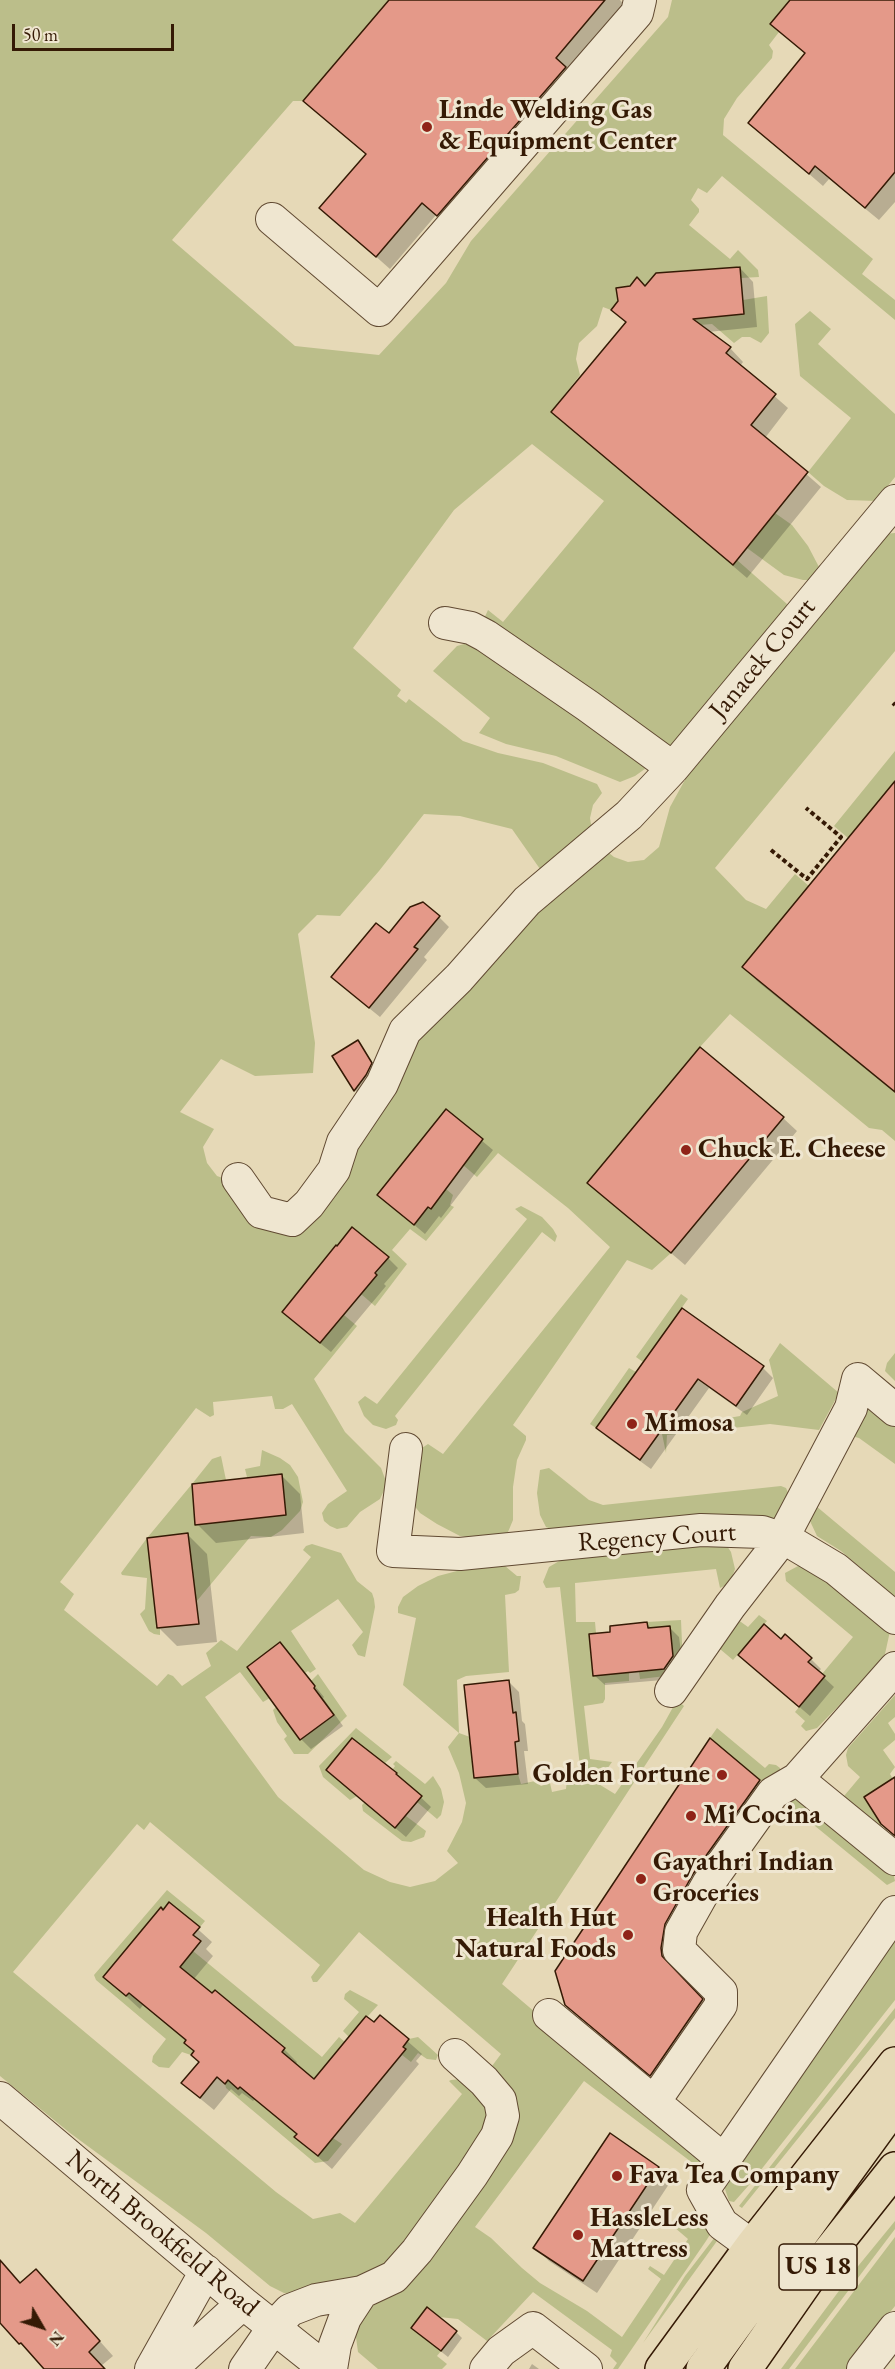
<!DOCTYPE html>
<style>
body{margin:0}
#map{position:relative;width:895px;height:2369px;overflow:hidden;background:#e6d9b7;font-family:"EB Garamond",serif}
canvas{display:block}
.north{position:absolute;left:12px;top:2297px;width:60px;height:60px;-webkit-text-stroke:4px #efe6d0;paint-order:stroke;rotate:129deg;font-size:16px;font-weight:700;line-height:24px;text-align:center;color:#351a05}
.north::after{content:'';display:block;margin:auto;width:21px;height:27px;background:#351a05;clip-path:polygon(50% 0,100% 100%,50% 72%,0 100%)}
.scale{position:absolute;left:12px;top:24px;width:162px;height:27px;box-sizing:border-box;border:3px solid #351a05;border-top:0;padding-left:8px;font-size:18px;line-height:21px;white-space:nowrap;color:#351a05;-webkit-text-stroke:4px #efe6d0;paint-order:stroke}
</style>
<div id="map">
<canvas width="895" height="2369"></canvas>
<div class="north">N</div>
<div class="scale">50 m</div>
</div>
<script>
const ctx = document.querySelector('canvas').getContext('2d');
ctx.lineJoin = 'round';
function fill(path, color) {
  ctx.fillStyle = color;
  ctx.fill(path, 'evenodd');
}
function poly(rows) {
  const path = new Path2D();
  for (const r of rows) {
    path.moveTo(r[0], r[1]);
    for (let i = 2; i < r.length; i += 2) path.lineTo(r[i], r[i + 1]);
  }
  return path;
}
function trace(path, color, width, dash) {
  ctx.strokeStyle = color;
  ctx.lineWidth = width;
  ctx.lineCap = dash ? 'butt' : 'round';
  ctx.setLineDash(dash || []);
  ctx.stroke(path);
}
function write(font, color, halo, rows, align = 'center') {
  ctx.font = font + ' "EB Garamond",serif';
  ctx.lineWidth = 6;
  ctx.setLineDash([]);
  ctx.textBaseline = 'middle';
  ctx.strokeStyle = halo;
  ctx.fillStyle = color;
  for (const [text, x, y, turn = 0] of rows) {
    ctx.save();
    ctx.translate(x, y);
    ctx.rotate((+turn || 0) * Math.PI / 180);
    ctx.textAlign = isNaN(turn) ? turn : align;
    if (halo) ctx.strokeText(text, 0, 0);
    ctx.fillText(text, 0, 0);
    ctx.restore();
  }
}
const green = poly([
 [0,0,389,0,303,101,293,101,172,240,295,346,379,355,446,283,471,241,668,17,672,0,790,0,770,24,779,32,769,45,773,51,772,58,737,98,724,119,723,135,873,259,862,274,895,300,895,320,722,176,707,193,698,188,691,200,699,209,699,212,689,225,730,259,738,250,758,270,759,277,741,278,740,267,656,273,645,286,637,277,630,286,616,288,618,301,611,310,603,307,597,326,579,343,576,359,580,375,551,412,733,565,737,560,787,604,785,612,669,752,483,621,488,610,503,622,604,501,532,444,454,510,353,648,401,690,397,696,406,703,409,699,463,741,498,753,543,763,597,784,602,793,593,805,590,818,593,837,547,879,512,829,460,816,424,814,379,871,340,916,317,915,298,934,315,1043,313,1073,255,1076,221,1059,180,1112,214,1129,203,1147,207,1163,217,1176,231,1181,294,1232,404,1051,470,974,604,849,614,857,628,862,644,860,659,847,670,807,691,769,884,534,895,533,895,651,715,868,746,900,766,909,795,874,809,886,742,967,895,1092,895,1141,882,1130,869,1128,730,1014,700,1047,587,1183,671,1253,652,1270,627,1260,513,1425,526,1436,526,1440,517,1460,513,1487,513,1520,508,1532,495,1539,475,1538,460,1536,437,1524,420,1513,413,1504,414,1469,422,1448,428,1444,443,1454,610,1247,568,1208,498,1153,477,1177,463,1165,483,1139,446,1109,414,1225,428,1207,431,1209,446,1189,453,1195,450,1205,454,1207,426,1241,410,1229,392,1250,407,1264,375,1306,361,1294,389,1257,352,1228,337,1246,335,1245,282,1312,336,1325,344,1315,357,1326,314,1379,345,1432,381,1468,387,1484,380,1499,360,1512,347,1527,337,1529,330,1526,324,1521,322,1513,328,1504,347,1491,292,1404,283,1409,275,1409,272,1396,213,1402,214,1415,210,1417,196,1408,60,1582,74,1594,64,1610,157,1686,168,1674,173,1676,182,1686,211,1666,206,1653,221,1640,237,1651,311,1557,303,1550,306,1546,312,1544,341,1553,357,1581,372,1593,374,1599,375,1607,365,1657,358,1655,352,1645,363,1632,338,1599,291,1631,316,1669,310,1673,308,1671,305,1673,300,1670,270,1698,263,1702,240,1672,205,1697,278,1797,364,1870,390,1882,410,1887,435,1881,458,1863,447,1851,462,1822,466,1803,459,1773,448,1747,459,1733,403,1685,416,1618,398,1613,398,1607,403,1597,418,1586,438,1576,457,1571,505,1566,517,1576,521,1576,519,1590,515,1593,505,1595,509,1672,466,1676,457,1680,459,1733,470,1737,474,1778,518,1774,521,1784,535,1781,541,1786,550,1783,552,1792,566,1789,567,1779,581,1776,560,1587,546,1588,543,1582,549,1567,561,1560,707,1545,727,1546,731,1552,735,1569,730,1583,720,1588,716,1569,575,1583,576,1622,595,1622,596,1633,589,1634,593,1675,629,1672,629,1681,605,1683,605,1699,603,1703,584,1706,590,1759,612,1762,597,1783,615,1794,662,1727,677,1700,684,1706,502,1984,704,2156,698,2164,694,2164,584,2081,475,2227,491,2238,522,2268,540,2283,587,2311,622,2337,661,2279,648,2269,650,2266,664,2275,688,2239,674,2227,685,2223,705,2226,711,2233,706,2241,618,2369,613,2369,617,2363,610,2356,612,2350,533,2292,487,2341,458,2319,439,2317,426,2308,411,2328,441,2351,437,2356,447,2364,442,2369,378,2369,358,2352,355,2330,368,2309,380,2301,515,2100,512,2090,492,2066,501,2054,359,1932,317,1982,313,1982,311,1977,320,1965,150,1822,144,1830,137,1824,13,1972,276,2192,313,2219,340,2213,355,2223,462,2094,449,2081,451,2080,461,2079,487,2097,487,2129,394,2262,366,2275,302,2294,284,2293,270,2286,206,2233,70,2133,0,2076],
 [767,296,769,333,761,343,750,337,742,337,734,343,712,324,700,325,692,319,744,314,743,300],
 [810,311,831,329,818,344,895,414,895,477,876,501,847,500,824,486,808,472,851,418,800,376,795,324],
 [775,513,792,525,808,546,819,567,809,580,803,580,784,575,747,548],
 [468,643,649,766,635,776,620,782,556,756,506,744,479,733,490,718,433,671,457,646],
 [895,751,895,781,848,838,834,826],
 [521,1206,542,1217,553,1229,557,1236,555,1242,542,1232,395,1416,398,1420,396,1425,386,1429,373,1425,364,1416,358,1402,365,1396,377,1404,527,1219,515,1209],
 [681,1294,688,1299,643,1362,636,1357],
 [780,1343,839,1393,819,1430,770,1424,667,1435,666,1453,662,1434,666,1429,740,1416,742,1412,778,1396,769,1360],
 [895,1353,895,1381,885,1371,887,1363],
 [629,1368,636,1372,596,1428,590,1424],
 [869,1403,895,1427,895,1464,859,1438,851,1436],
 [262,1450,280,1458,290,1465,298,1477,303,1502,300,1511,282,1530,271,1537,251,1536,196,1602,188,1534,148,1538,157,1628,160,1628,160,1635,154,1634,149,1631,140,1614,145,1609,147,1578,122,1575,121,1573,147,1538,192,1484,212,1459,221,1456,226,1480,192,1484,196,1525,286,1515,282,1474,247,1477,245,1469,260,1466],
 [549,1468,589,1500,603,1505,781,1486,786,1488,790,1497,783,1512,774,1518,717,1515,551,1529,546,1527,540,1515,537,1493,540,1470],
 [816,1506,895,1572,895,1597,841,1551,817,1536,810,1521,811,1512],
 [800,1565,811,1566,890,1631,885,1654,859,1685,817,1728,806,1731,801,1726,805,1721,795,1712,824,1677,822,1674,853,1637,786,1581,785,1573],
 [759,1615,767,1621,733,1660,714,1644,734,1617,748,1627],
 [681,1620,683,1667,675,1675,640,1679,639,1672,674,1668,670,1626,648,1628,647,1622],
 [318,1674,347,1716,308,1754,294,1754,284,1739,287,1736,277,1722,273,1710,276,1707,300,1740,333,1716,311,1681],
 [895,1695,895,1717,888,1723,895,1734,895,1740,883,1750,895,1767,890,1774,893,1779,864,1798,891,1840,839,1802,860,1777,848,1766,846,1755,848,1748],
 [356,1728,392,1757,385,1763,380,1759,378,1760,357,1796,350,1800,323,1777,319,1766],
 [717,1728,765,1768,769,1764,776,1765,780,1768,779,1777,770,1788,710,1738],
 [396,1761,425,1784,433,1776,441,1789,444,1802,441,1815,437,1819,417,1802,422,1796,396,1774,393,1769,395,1766,393,1764],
 [794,1792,893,1872,895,1881,887,1885,787,1803,787,1800],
 [365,1802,395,1828,406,1816,426,1831,424,1837,411,1842,402,1841,363,1811,362,1805],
 [167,1890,205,1921,200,1927,169,1902,163,1910,160,1908,103,1977,126,1996,129,1993,186,2040,194,2051,191,2055,182,2052,169,2068,159,2067,152,2062,153,2056,166,2039,96,1980,94,1975],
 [895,1939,895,2000,749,2185,734,2202,729,2201,724,2186],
 [193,1951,322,2057,339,2037,345,2042,309,2085,302,2069,282,2052,285,2047,216,1990,212,1993,174,1974],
 [350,1990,378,2005,349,2037,343,2031,359,2012,344,1999,345,1994],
 [895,2008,895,2018,742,2208,739,2206],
 [418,2037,438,2055,436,2060,427,2059,418,2053,411,2062,402,2055,406,2049,403,2047,409,2039],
 [228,2080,238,2089,240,2087,297,2134,295,2137,317,2156,333,2138,342,2144,328,2161,315,2163,226,2088,225,2084],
 [895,2221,895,2229,789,2369,781,2369,850,2276],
 [715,2237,717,2241,643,2343,685,2276],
 [895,2237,895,2306,862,2347,850,2369,795,2369]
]);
const shadow = poly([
 [391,0,620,0,625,6,451,228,436,215,390,269,321,208,367,155,319,114],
 [792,0,895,0,895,202,879,220,829,179,823,186,750,123,806,55,772,24],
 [740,268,753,282,757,327,708,332,730,348,743,362,740,366,788,408,765,438,821,487,747,578,553,412,627,324,613,310,646,288],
 [895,784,895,1093,757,981,744,967],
 [439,917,449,927,424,957,427,960,380,1017,343,987,389,935],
 [357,1042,378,1070,361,1097,355,1090,334,1057],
 [446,1111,493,1150,441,1218,439,1216,425,1234,379,1195],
 [783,1118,797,1131,685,1265,589,1183],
 [388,1258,398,1268,384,1284,386,1286,331,1352,294,1322],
 [682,1310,763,1368,773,1378,747,1415,709,1388,651,1469,608,1438,598,1428],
 [281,1475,300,1494,304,1533,216,1543,197,1524],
 [188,1535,207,1554,217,1642,177,1646,158,1627],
 [647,1624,652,1629,669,1627,679,1637,683,1667,674,1679,605,1685,594,1675],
 [781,1641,811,1659,821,1669,818,1672,834,1687,810,1716,750,1665],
 [280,1644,324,1697,323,1698,343,1726,311,1749,301,1739],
 [509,1682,519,1692,522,1721,525,1724,528,1751,524,1751,528,1784,486,1788,475,1778],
 [353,1741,396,1774,431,1807,406,1837,338,1780],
 [759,1781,772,1794,674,1962,678,1976,715,2014,657,2079,577,2013],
 [170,1904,212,1942,206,1949,213,1956,193,1980,284,2049,297,2062,295,2065,315,2081,380,2017,422,2054,416,2061,419,2064,332,2169,310,2150,296,2137,298,2135,255,2099,253,2101,242,2093,239,2096,231,2089,214,2110,197,2096,183,2083,200,2062,196,2052,187,2042,143,2005,140,2009,105,1977],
 [658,2168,671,2181,597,2293,549,2261,535,2247],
 [0,2268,21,2284,49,2284,113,2356,101,2366,104,2369,46,2369,33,2357,0,2322],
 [456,2332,462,2338,448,2357,419,2334],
 [532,2364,539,2369,529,2369]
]);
const building = poly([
 [389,0,605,0,556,58,566,67,437,216,422,203,376,257,319,208,366,154,303,101,389,0],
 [790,0,895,0,895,172,865,208,815,166,809,174,748,123,805,53,770,24,790,0],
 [740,267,744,314,693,319,731,347,726,353,776,394,751,425,808,472,733,565,551,412,626,322,611,310,618,301,616,288,630,286,637,277,645,286,656,273,740,267],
 [895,781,895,1092,742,967,895,781],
 [423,902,440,916,414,947,418,949,369,1008,331,977,376,923,389,933,410,907,423,902],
 [358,1040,372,1063,366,1075,354,1091,332,1056,358,1040],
 [700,1047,784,1117,671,1253,587,1183,700,1047],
 [446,1109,483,1139,431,1209,428,1207,414,1225,377,1195,446,1109],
 [352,1227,389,1257,375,1273,377,1275,320,1343,282,1312,336,1245,337,1246,352,1227],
 [682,1308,764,1366,736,1406,698,1379,640,1460,596,1428,682,1308],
 [282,1474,286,1515,195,1525,192,1484,282,1474],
 [188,1533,199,1624,157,1628,147,1538,188,1533],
 [647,1622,648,1628,670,1626,673,1656,664,1669,593,1676,589,1634,610,1632,610,1626,647,1622],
 [764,1624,781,1639,785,1634,812,1658,808,1662,825,1676,799,1707,738,1655,764,1624],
 [280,1642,315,1686,314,1688,334,1715,300,1740,247,1667,280,1642],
 [509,1680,513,1713,516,1712,519,1741,515,1742,518,1774,474,1778,464,1685,509,1680],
 [352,1738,397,1773,396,1774,422,1796,395,1828,326,1770,352,1738],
 [710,1738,760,1780,693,1874,665,1924,661,1948,662,1956,703,1999,650,2076,565,2005,555,1971,710,1738],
 [895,1777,895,1836,881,1824,864,1797,895,1777],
 [169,1902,200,1927,193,1935,201,1941,180,1967,212,1993,215,1990,285,2048,282,2052,314,2079,366,2016,374,2022,380,2015,409,2039,403,2047,406,2049,318,2156,294,2137,297,2134,240,2087,238,2089,228,2080,225,2084,217,2077,200,2098,181,2083,199,2062,191,2055,194,2051,184,2043,186,2040,129,1993,126,1996,103,1977,161,1907,163,1910,169,1902],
 [610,2133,659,2167,583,2281,533,2248,610,2133],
 [0,2260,20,2283,36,2269,100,2341,89,2352,105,2369,44,2369,21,2343,19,2344,0,2323,0,2260],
 [427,2307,457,2331,441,2351,411,2328,427,2307]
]);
const path = poly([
 [893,703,895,705],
 [771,850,807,879,841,837,806,808]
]);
const minor = poly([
 [272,219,379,310,637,13,640,0],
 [445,623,471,628,486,636,588,706,673,768],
 [238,1179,261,1212,292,1220,309,1204,334,1170,343,1142,382,1084,405,1031,459,978,527,901,629,815,673,768,895,501],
 [406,1449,393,1551,460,1554,701,1530,762,1532,789,1541,836,1569,895,1618],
 [895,1668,797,1779,895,1859],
 [671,1691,730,1606,782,1539,851,1408,858,1379,895,1410],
 [549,2015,724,2160,895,1912],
 [0,2098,243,2303,326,2369],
 [654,2102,721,2005,721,1992,679,1950,681,1932,708,1884,773,1793,797,1779],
 [724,2160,703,2190,722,2224,752,2246],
 [151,2369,206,2271],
 [171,2369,243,2303],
 [245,2369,274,2327,290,2310,316,2300,362,2292,394,2277,417,2251,472,2175,497,2136,503,2116,500,2100,484,2081,455,2055],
 [331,2369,335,2345,345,2318,362,2292],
 [486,2369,501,2351,533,2328,586,2369],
 [863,2369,895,2328]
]);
const major = poly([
 [662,2369,752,2246,895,2064],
 [703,2369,895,2105],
 [745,2369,807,2280,895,2169]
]);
const markers = [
 [427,127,6,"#8f2418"],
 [686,1150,6,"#8f2418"],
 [632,1424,6,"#8f2418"],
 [722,1775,6,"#8f2418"],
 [691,1816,6,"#8f2418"],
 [641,1879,6,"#8f2418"],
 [628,1935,6,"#8f2418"],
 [617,2176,6,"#8f2418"],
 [578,2235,6,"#8f2418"]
];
const shields = [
 [818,2267,78]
];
const shieldNames = [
 ["US 18",818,2267]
];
const poiNames = [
 ["Linde Welding Gas",439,111],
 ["& Equipment Center",439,142],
 ["Chuck E. Cheese",698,1150],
 ["Mimosa",644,1424],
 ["Golden Fortune",710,1775,"right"],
 ["Mi Cocina",703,1816],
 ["Gayathri Indian",653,1863],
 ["Groceries",653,1894],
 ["Health Hut",616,1919,"right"],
 ["Natural Foods",616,1950,"right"],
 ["Fava Tea Company",629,2176],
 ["HassleLess",590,2219],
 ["Mattress",590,2250]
];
const streetNames = [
 ["Janacek Court",763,659,-50],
 ["Regency Court",657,1538,-4],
 ["North Brookfield Road",162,2234,40]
];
fill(green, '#bbbe8a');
fill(shadow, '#0003');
fill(building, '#e49989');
trace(building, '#351a05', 1.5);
trace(minor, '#614a32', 34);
trace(major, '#351a05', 36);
trace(path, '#351a05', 4, [4.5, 3]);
trace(minor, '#efe6d0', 32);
trace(major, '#e6d9b7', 33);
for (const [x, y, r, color] of markers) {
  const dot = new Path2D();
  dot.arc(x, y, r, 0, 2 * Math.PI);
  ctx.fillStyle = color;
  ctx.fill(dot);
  trace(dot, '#efe6d0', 2);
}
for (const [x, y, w] of shields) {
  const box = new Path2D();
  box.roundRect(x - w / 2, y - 23, w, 46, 4.5);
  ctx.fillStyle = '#efe6d0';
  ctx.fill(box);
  trace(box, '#351a05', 1.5);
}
write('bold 26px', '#351a05', null, shieldNames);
write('bold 27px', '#351a05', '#efe6d0', poiNames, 'left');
write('27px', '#351a05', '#efe6d0', streetNames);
</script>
